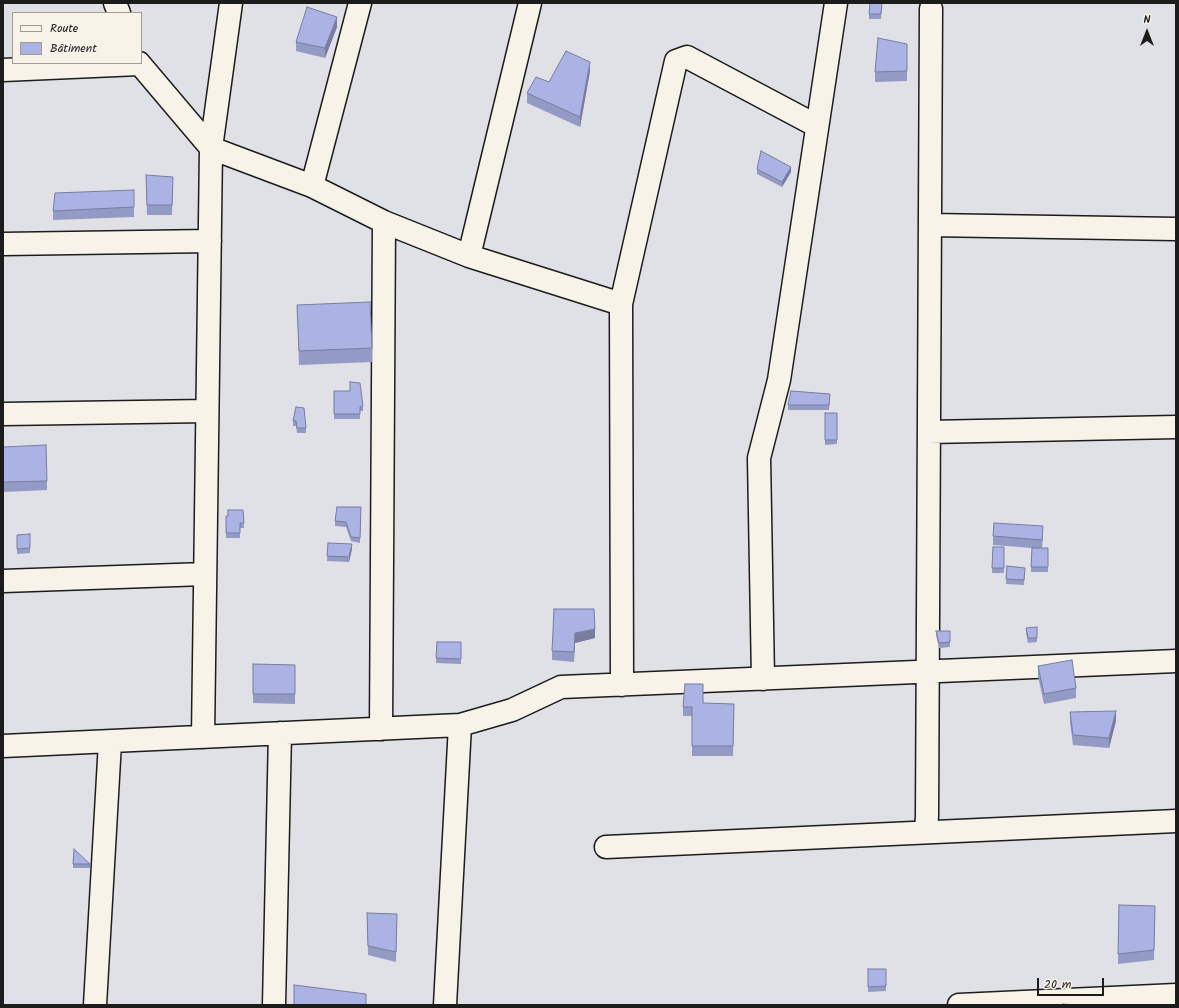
<!DOCTYPE html>
<meta charset="utf-8">
<style>
body{margin:0}
#map{position:relative;width:1179px;height:1008px;overflow:hidden;background:#e0e0e7;font-family:Kalam,sans-serif}
canvas{display:block}
.frame{position:absolute;inset:0;border:4px solid #1c1c1c;pointer-events:none}
.legend{position:absolute;left:12px;top:12px;width:130px;height:52px;box-sizing:border-box;background:#f7f3e8;border:1px solid #9f9d96;margin:0;padding:5px 7px;list-style:none;font-size:12px;color:#1c1c1c}
.legend li{display:flex;align-items:center;gap:8px;height:20px}
.legend b{width:20px;border:1px solid #9f9d96}
.north{position:absolute;left:1127px;top:12px;width:40px;height:40px;-webkit-text-stroke:3px #f7f3e8;paint-order:stroke;rotate:0deg;font-size:11px;font-weight:700;line-height:16px;text-align:center;color:#1c1c1c}
.north::after{content:'';display:block;margin:auto;width:14px;height:18px;background:#1c1c1c;clip-path:polygon(50% 0,100% 100%,50% 72%,0 100%)}
.scale{position:absolute;left:1037px;top:978px;width:67px;height:18px;box-sizing:border-box;border:2px solid #1c1c1c;border-top:0;padding-left:5px;font-size:12px;line-height:14px;white-space:nowrap;color:#1c1c1c;-webkit-text-stroke:3px #f7f3e8;paint-order:stroke}
</style>
<div id="map">
<canvas width="1179" height="1008"></canvas>
<div class="frame"></div>
<ul class="legend">
<li><b style="height:5px;background:#f7f3e8"></b>Route</li>
<li><b style="height:11px;background:#abb3e4"></b>Bâtiment</li>
</ul>
<div class="north">N</div>
<div class="scale">20 m</div>
</div>
<script>
const ctx = document.querySelector('canvas').getContext('2d');
ctx.lineJoin = 'round';
function poly(rows) {
  const path = new Path2D();
  for (const r of rows) {
    path.moveTo(r[0], r[1]);
    for (let i = 2; i < r.length; i += 2) path.lineTo(r[i], r[i + 1]);
  }
  return path;
}
function trace(path, color, width, dash) {
  ctx.strokeStyle = color;
  ctx.lineWidth = width;
  ctx.lineCap = dash ? 'butt' : 'round';
  ctx.setLineDash(dash || []);
  ctx.stroke(path);
}
function fill(path, color) {
  ctx.fillStyle = color;
  ctx.fill(path, 'evenodd');
}
const minor = poly([
 [115,3,119,13],
 [139,63,211,148,312,186,384,222,469,256,621,304],
 [3,70,139,64],
 [312,186,360,3],
 [930,225,1176,229],
 [3,244,210,241],
 [469,256,530,3],
 [3,414,207,411],
 [929,432,1176,427],
 [3,581,205,574],
 [763,679,759,458,779,380,836,3],
 [622,685,621,304,676,61,687,57,817,126],
 [381,729,384,222],
 [203,737,211,148,231,3],
 [3,746,460,725,512,710,561,687,1176,661],
 [926,832,927,816,931,9],
 [606,847,1176,821],
 [95,1005,110,742],
 [274,1005,280,733],
 [445,1005,460,725],
 [959,1005,1176,995]
]);
const wall = poly([
 [882,3,881,19,869,19,869,14],
 [337,27,325,58,296,51,296,42],
 [907,44,907,81,875,82,875,72],
 [590,71,580,127,527,103,527,93,549,82],
 [757,169,791,172,782,187,757,174],
 [146,175,173,187,172,215,147,215],
 [134,190,134,217,53,220,53,211],
 [297,305,372,348,372,362,299,365],
 [334,391,363,406,363,411,360,411,360,419,334,419],
 [830,399,829,410,788,410,788,405],
 [296,407,306,428,306,433,297,433,296,426,293,426,293,421],
 [825,413,837,413,837,444,825,445],
 [3,447,47,481,47,490,3,492],
 [361,507,360,543,351,541,346,527,335,526,335,521],
 [243,510,244,528,240,528,240,538,226,538,226,516,228,516],
 [30,534,30,553,17,554,17,535],
 [993,536,1043,536,1042,548,1048,548,1048,572,1031,572,1032,548,993,545],
 [328,543,352,549,349,562,327,561],
 [993,547,1004,547,1004,573,992,573],
 [1007,566,1025,568,1024,585,1006,584],
 [1026,628,1037,638,1037,642,1028,643,1026,633],
 [595,629,595,638,575,643,574,662,552,660,552,651],
 [936,631,950,642,950,647,939,648,936,635],
 [461,642,461,664,436,663,436,658],
 [253,664,295,665,295,704,253,703],
 [1038,666,1076,688,1076,698,1044,704,1038,676],
 [703,703,734,714,733,756,692,756,692,716,683,716,683,707],
 [1070,712,1116,721,1109,748,1073,745,1070,722],
 [73,864,90,864,90,868,73,868],
 [1119,905,1155,906,1154,960,1118,964],
 [367,913,397,924,396,962,368,955],
 [868,969,886,969,886,991,868,992]
]);
const shadedWall = poly([
 [337,17,337,27,325,58,325,48],
 [590,62,590,71,580,127,580,117],
 [791,167,791,172,782,187,782,182],
 [352,544,352,549,349,562,349,557],
 [595,629,595,638,575,643,574,662,575,633],
 [1116,711,1116,721,1109,748,1109,738]
]);
const building = poly([
 [870,3,882,3,881,14,869,14,870,3],
 [307,7,337,17,325,48,296,42,307,7],
 [878,38,907,44,907,71,875,72,878,38],
 [566,51,590,62,580,117,527,93,536,77,549,82,566,51],
 [761,151,791,167,782,182,757,169,761,151],
 [146,175,173,177,172,205,147,205,146,175],
 [134,190,134,207,53,211,55,193,134,190],
 [370,302,372,348,299,351,297,305,370,302],
 [350,382,360,383,363,406,360,407,360,414,334,414,334,391,350,391,350,382],
 [791,391,830,394,829,405,788,405,791,391],
 [296,407,304,408,306,428,297,428,296,421,293,421,296,407],
 [825,413,837,413,837,440,825,440,825,413],
 [46,445,47,481,3,482,3,447,46,445],
 [337,507,361,507,360,538,351,537,346,522,335,521,337,507],
 [228,510,243,510,244,523,240,523,240,533,226,533,226,516,228,516,228,510],
 [994,523,1043,526,1042,540,993,536,994,523],
 [30,534,30,548,17,549,17,535,30,534],
 [328,543,352,544,349,557,327,556,328,543],
 [993,547,1004,547,1004,568,992,568,993,547],
 [1032,548,1048,548,1048,567,1031,567,1032,548],
 [1007,566,1025,568,1024,580,1006,579,1007,566],
 [554,609,594,609,595,629,575,633,574,652,552,651,554,609],
 [1037,627,1037,638,1028,638,1026,628,1037,627],
 [936,631,950,631,950,642,939,643,936,631],
 [437,642,461,642,461,659,436,658,437,642],
 [1072,660,1076,688,1044,694,1038,666,1072,660],
 [253,664,295,665,295,694,253,694,253,664],
 [685,684,703,684,703,703,734,704,733,746,692,746,692,707,683,707,685,684],
 [1116,711,1109,738,1073,735,1070,712,1116,711],
 [74,849,90,864,73,864,74,849],
 [1119,905,1155,906,1154,950,1118,954,1119,905],
 [367,913,397,914,396,952,368,946,367,913],
 [868,969,886,969,886,986,868,987,868,969],
 [294,985,366,994,366,1005,294,1005,294,985],
 [1063,1004,1075,1005,1063,1005,1063,1004]
]);
trace(minor, '#1c1c1c', 25);
trace(minor, '#f7f3e8', 22);
fill(wall, '#939ac4');
fill(shadedWall, '#787da0');
fill(building, '#abb3e4');
trace(building, '#787da0', 1);
</script>
